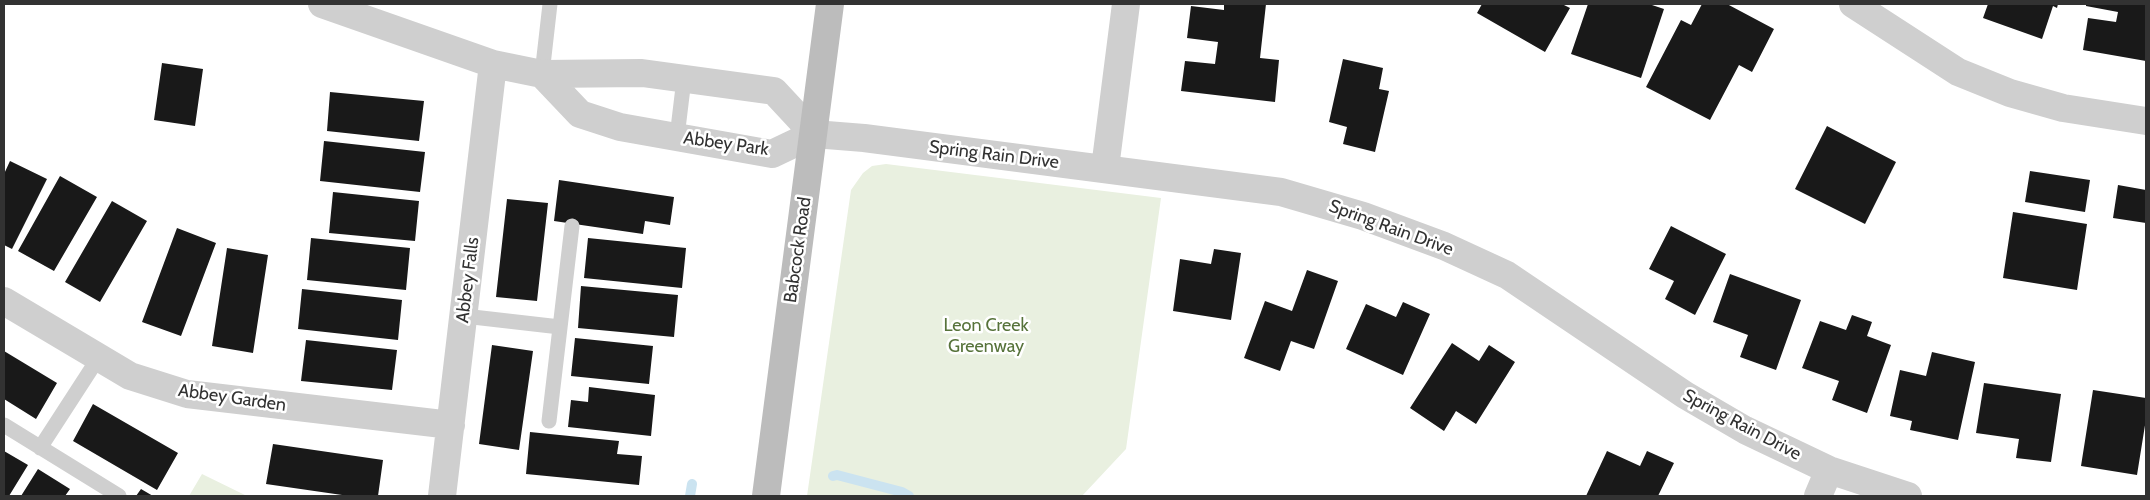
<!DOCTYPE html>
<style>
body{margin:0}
#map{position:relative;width:2150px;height:500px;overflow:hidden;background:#fff;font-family:Cabin,sans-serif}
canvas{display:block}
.frame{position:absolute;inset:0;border:5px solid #323232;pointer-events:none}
</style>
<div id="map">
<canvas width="2150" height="500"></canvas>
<div class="frame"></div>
</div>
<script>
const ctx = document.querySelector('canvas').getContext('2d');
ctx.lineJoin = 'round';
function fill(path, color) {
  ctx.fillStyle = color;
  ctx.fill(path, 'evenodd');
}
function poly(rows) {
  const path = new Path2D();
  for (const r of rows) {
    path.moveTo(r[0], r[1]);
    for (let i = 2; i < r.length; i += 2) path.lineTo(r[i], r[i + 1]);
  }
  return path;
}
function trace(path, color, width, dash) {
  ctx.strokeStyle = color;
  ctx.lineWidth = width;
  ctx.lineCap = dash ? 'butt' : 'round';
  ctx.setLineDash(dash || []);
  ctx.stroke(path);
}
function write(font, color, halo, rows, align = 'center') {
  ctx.font = font + ' Cabin,sans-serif';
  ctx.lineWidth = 5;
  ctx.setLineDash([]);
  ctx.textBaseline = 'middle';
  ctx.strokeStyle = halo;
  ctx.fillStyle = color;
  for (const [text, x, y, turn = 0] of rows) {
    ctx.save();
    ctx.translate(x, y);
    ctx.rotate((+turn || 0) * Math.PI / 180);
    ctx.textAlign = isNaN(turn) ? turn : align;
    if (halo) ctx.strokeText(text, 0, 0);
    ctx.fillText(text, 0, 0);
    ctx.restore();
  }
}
const green = poly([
 [886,164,1161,198,1126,449,1082,496,807,496,851,190,863,173,872,166],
 [202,474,247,496,189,496]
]);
const stream = poly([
 [833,476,837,475,902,492,909,496],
 [690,496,692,484]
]);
const building = poly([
 [1224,4,1266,4,1260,58,1279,60,1275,102,1181,91,1185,61,1215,64,1218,42,1187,38,1191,6,1224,10],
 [1482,4,1562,4,1570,8,1545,52,1477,13],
 [1588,4,1649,4,1664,9,1641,78,1571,54],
 [1702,4,1727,4,1774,29,1752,72,1739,65,1710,120,1646,87,1681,20,1691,25],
 [1988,4,2058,4,2057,8,2053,6,2042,39,1983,18],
 [2086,4,2146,4,2146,61,2083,50,2088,18,2116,22,2118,12,2086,6],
 [1343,59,1383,68,1379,89,1389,91,1375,152,1343,144,1347,127,1329,122],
 [162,63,203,69,195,126,154,120],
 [330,92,424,101,419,141,327,131],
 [1827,126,1896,162,1865,224,1795,189],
 [324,141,425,152,420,192,320,181],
 [10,161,47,179,12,249,4,245,4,174],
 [2030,171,2090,180,2085,212,2025,202],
 [60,176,97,197,54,271,18,251],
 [559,180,674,197,670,225,645,221,643,234,554,221],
 [2118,185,2146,190,2146,223,2113,218],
 [333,192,419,201,415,241,329,233],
 [507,199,548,203,537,301,496,297],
 [112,201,147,221,100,302,65,282],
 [2013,212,2087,224,2077,290,2003,278],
 [1671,226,1726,254,1695,315,1665,299,1674,281,1649,269],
 [177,228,216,243,181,336,142,322],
 [311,238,410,248,406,290,307,280],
 [588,238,686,248,682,288,584,278],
 [227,248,268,255,253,353,212,346],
 [1214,249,1241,253,1231,320,1173,311,1180,259,1211,264],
 [1307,270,1338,281,1314,349,1291,341,1280,371,1244,358,1265,301,1292,311],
 [1730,274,1801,300,1776,370,1740,357,1748,335,1713,322],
 [581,286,678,295,674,337,578,328],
 [302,289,402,300,398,340,298,329],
 [1403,302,1430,314,1403,375,1346,349,1366,304,1396,317],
 [1852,315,1872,322,1867,336,1891,345,1867,413,1832,400,1839,381,1802,368,1820,321,1846,330],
 [575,338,653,346,649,384,571,376],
 [306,340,397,350,392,390,301,381],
 [1452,343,1479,361,1489,345,1515,362,1476,424,1456,411,1444,431,1410,408],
 [492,345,533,351,519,450,479,444],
 [4,351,57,383,36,419,4,399],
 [1932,352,1975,362,1958,440,1910,430,1912,421,1890,416,1900,370,1926,376],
 [1984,383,2061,394,2051,462,2016,458,2019,439,1976,433],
 [589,387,655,395,651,436,568,427,571,400,588,402],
 [2093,390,2146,398,2146,419,2137,475,2081,466],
 [93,404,178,453,157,490,73,441],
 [530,432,619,441,617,454,642,456,639,485,526,474],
 [273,444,383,460,378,496,349,496,266,484],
 [4,451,28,465,9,496,4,496],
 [1607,451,1640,466,1647,451,1674,463,1658,496,1586,496],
 [38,469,70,489,65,496,21,496],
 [141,489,153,496,136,496]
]);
const lane = poly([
 [542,74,550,4],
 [677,137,684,79],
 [464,316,560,327],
 [549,421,572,226],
 [4,425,119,496],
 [40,448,99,357]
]);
const street = poly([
 [322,4,493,64,542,74,642,73,774,91,814,134],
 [1853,4,1958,72,2010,93,2063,108,2146,121],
 [542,74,580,114,620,127,772,154,814,134],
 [814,134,864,138,1281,192,1363,216,1444,246,1507,275,1685,395,1745,430,1829,470,1908,496],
 [1105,168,1126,4],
 [4,301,130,376,187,394,451,425],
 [442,496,493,64],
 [1818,496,1829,470]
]);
const secondary = poly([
 [766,496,830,4]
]);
const streetNames = [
 ["Abbey Park",726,144,8],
 ["Spring Rain Drive",994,155,7],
 ["Spring Rain Drive",1391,228,20],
 ["Babcock Road",798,250,-82],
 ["Abbey Falls",468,280,-83],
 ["Abbey Garden",232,398,8],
 ["Spring Rain Drive",1742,425,28]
];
const parkNames = [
 ["Leon Creek",986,326],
 ["Greenway",986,347]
];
fill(green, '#e9f0e0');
trace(stream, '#cbe3f0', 10);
fill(building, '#191919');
trace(lane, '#cfcfcf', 15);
trace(street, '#cfcfcf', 28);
trace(secondary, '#bcbcbc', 28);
write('18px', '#323232', '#fff', streetNames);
write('18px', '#57733b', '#fff', parkNames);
</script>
